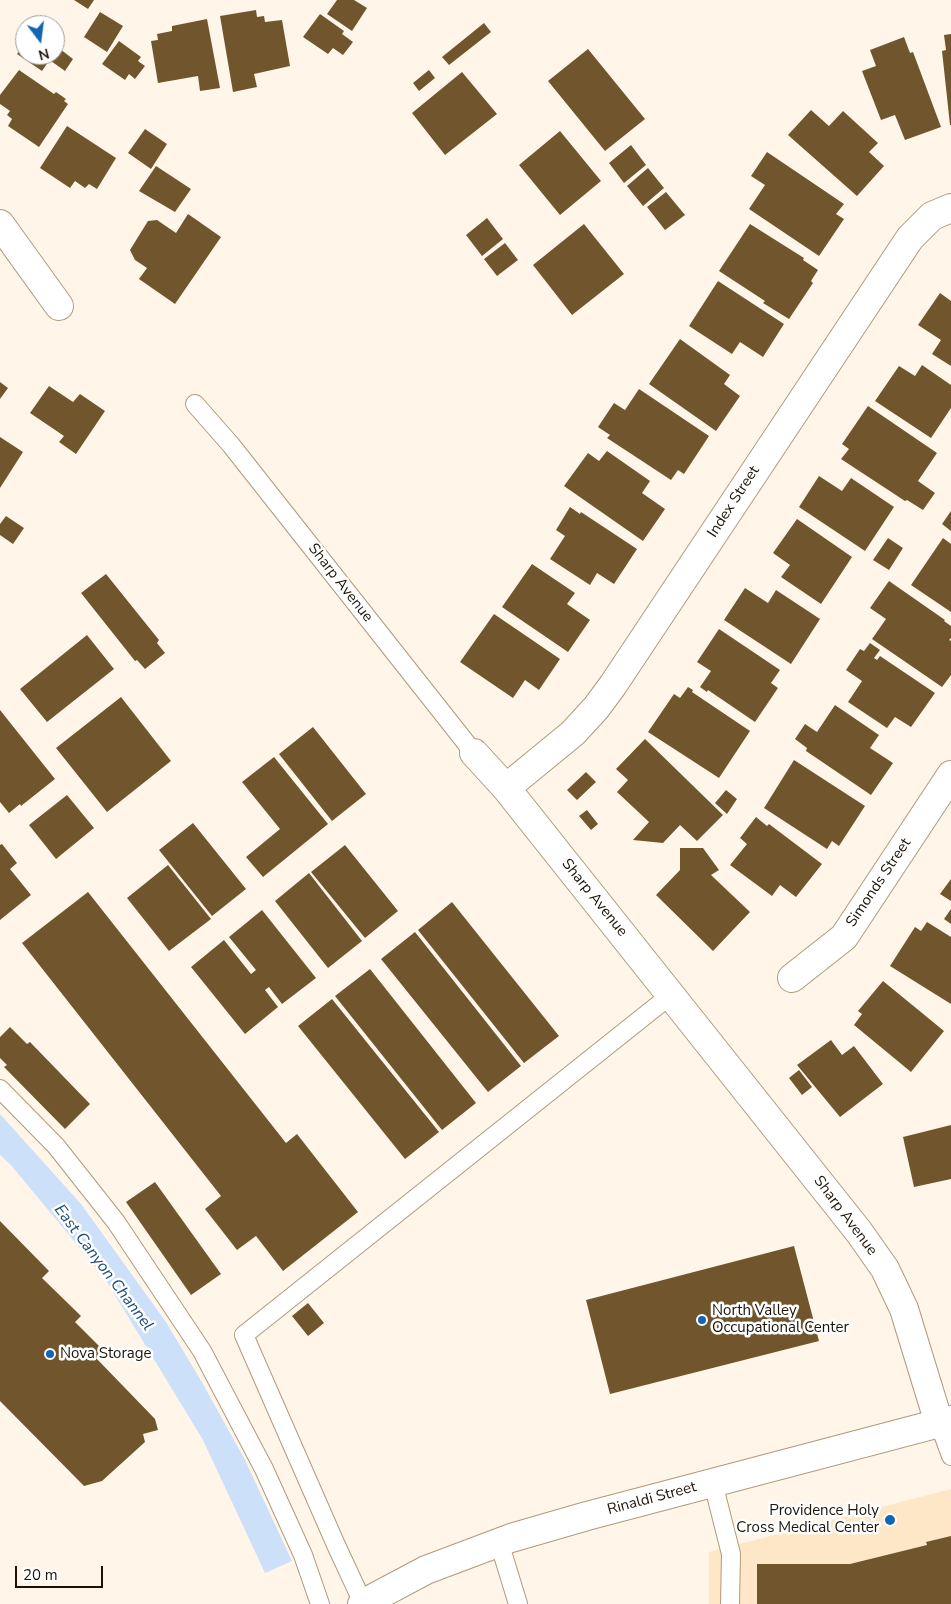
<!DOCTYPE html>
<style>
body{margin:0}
#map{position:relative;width:951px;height:1604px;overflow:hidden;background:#fff5e8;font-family:"Nunito Sans",sans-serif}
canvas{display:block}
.north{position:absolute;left:15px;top:15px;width:50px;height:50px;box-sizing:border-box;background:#fff;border:1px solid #a4a19d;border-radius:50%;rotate:165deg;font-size:14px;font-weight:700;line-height:20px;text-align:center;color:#1c1409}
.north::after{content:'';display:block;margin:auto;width:18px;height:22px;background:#1366b4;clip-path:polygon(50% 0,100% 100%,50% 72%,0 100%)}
.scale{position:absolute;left:15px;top:1566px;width:88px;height:22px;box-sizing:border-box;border:2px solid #1c1409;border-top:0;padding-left:6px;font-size:15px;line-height:18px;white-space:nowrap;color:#1c1409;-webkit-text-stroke:4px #fff;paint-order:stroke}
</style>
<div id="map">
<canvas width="951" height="1604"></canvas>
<div class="north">N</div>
<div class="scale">20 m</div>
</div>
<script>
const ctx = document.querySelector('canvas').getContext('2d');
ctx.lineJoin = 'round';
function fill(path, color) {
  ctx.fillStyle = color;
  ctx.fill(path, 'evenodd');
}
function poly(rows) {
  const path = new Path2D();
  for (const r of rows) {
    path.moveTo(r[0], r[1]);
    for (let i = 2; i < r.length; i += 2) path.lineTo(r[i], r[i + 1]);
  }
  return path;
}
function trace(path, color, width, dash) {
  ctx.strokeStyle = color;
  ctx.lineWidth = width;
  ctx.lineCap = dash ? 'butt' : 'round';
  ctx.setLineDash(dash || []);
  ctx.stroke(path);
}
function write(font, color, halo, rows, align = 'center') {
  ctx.font = font + ' "Nunito Sans",sans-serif';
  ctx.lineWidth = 5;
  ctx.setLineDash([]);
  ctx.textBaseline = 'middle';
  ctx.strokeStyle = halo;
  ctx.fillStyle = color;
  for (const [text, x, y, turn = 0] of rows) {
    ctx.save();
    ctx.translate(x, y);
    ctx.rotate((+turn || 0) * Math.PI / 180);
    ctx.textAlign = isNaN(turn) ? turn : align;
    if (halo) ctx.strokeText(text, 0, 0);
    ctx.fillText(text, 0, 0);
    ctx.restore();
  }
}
const built = poly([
 [951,1489,951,1604,709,1604,709,1552]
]);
const water = poly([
 [0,1114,81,1204,166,1322,203,1384,245,1460,292,1561,265,1573,203,1440,104,1277,10,1164,0,1155]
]);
const building = poly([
 [74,0,94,0,88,9],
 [337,0,354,0,367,8,352,31,327,14],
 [256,10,257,17,264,16,265,22,282,20,290,66,254,74,257,87,233,92,220,16],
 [100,12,123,26,107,52,84,37],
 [320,14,344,31,342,34,353,42,343,55,333,48,328,54,303,37],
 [207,19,220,88,200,91,198,76,158,83,151,41,158,40,157,34,172,31,172,26],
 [484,23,491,32,449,65,442,57],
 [951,34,951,125,950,125,942,51,946,50,944,35],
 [904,37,910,53,913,52,941,127,905,140,895,115,881,120,862,71,876,66,870,50],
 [119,41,141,57,138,61,145,66,135,79,129,74,125,80,102,64],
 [25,43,25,55,53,55,42,71,17,54],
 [60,49,73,59,65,71,51,61],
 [588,49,645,119,605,151,548,81],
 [19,70,54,94,56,92,66,99,64,101,68,104,39,147,8,126,12,119,7,115,10,111,0,104,0,95],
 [429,70,435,78,419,91,413,83],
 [462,72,497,114,445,155,412,113],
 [811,110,829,126,843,111,878,143,869,152,884,166,857,196,788,135],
 [67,126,116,158,97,189,89,184,85,188,75,181,70,188,40,168],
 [145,129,167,144,151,169,128,153],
 [560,131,601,181,560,215,519,165],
 [631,145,646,165,624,183,609,163],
 [767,152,844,204,836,214,844,219,819,256,749,209,765,185,751,176],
 [156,166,191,189,175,212,139,191],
 [648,168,664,188,643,206,627,186],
 [666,192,685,215,665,230,647,207],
 [188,214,221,237,175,304,139,279,147,268,135,260,130,250,148,221,157,220,176,233],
 [487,218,503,239,482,256,466,235],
 [584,224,624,274,572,315,533,265],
 [750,224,804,258,803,260,818,270,811,281,813,283,789,319,763,303,765,301,719,271],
 [505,243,518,260,497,276,484,259],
 [718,281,784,324,763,357,740,342,732,354,689,326],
 [940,293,951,301,951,366,932,354,941,340,918,325],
 [680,339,730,375,724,384,740,396,716,431,649,384],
 [922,365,951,385,951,408,931,438,875,401,899,366,915,376],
 [0,382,8,388,0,399],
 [49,386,73,402,80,394,105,411,76,454,59,442,64,436,30,413],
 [639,389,709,436,684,474,678,470,671,480,607,438,610,435,598,427,614,403,625,410],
 [868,406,937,453,918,481,935,493,923,510,907,500,905,501,841,459,849,449,842,444],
 [0,437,23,452,0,488],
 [607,451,650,481,642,493,665,509,643,541,564,486,588,453,599,461],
 [819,476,842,491,851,478,894,507,865,551,799,507],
 [570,507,580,514,581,512,637,549,614,584,597,573,590,585,550,559,565,536,556,530],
 [951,511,951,531,942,524],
 [6,516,24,528,13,544,0,535,0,524],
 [797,519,852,557,821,604,781,577,790,565,773,553],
 [888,538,903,548,889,570,873,560],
 [943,538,951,544,951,612,911,585],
 [532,564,575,593,567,604,590,620,568,652,502,607],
 [106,574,159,640,157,643,165,653,145,669,137,660,135,661,81,593],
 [889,581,945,620,944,621,951,626,951,638,949,640,951,641,951,675,942,687,872,639,886,619,870,608],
 [745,588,768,603,776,590,820,619,791,664,724,620],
 [494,614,560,659,539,690,525,680,513,698,460,662],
 [719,629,780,670,771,683,778,688,755,722,708,690,707,692,700,687,711,671,697,662],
 [87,635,114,669,47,722,20,689],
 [870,643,880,650,874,658,877,660,880,656,935,693,911,727,895,717,887,728,848,702,862,681,846,670,860,649,864,651],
 [688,687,693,690,692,692,750,731,719,778,648,732,674,694,680,698],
 [121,697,171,761,107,812,56,748],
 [835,705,879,735,870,748,893,763,871,795,806,751,807,748,795,739,805,724,817,732],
 [0,710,55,779,21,806,20,804,9,813,0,802],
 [313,727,366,794,332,821,279,754],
 [645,739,723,815,697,841,680,825,663,843,633,840,649,822,617,792,628,780,616,769],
 [274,757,328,824,263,877,246,857,280,829,242,782],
 [794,760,865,806,839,846,832,841,827,849,764,808],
 [586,772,596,782,577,800,567,790],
 [726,790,737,799,727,814,715,803],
 [67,795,94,828,56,859,29,825],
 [587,810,598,824,591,830,579,816],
 [756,817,767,826,769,824,822,864,796,897,780,885,772,896,730,865,747,844,740,838],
 [193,823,246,889,212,916,159,850],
 [2,844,17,863,10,869,31,895,0,920,0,845],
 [345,845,398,911,365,938,311,872],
 [680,848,703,848,719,870,711,875,750,912,713,951,656,895,680,870],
 [168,865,211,919,169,951,127,898],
 [309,873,362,941,328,968,275,901],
 [951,879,951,901,940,894],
 [88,892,286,1143,297,1134,358,1212,283,1271,256,1236,237,1250,205,1209,221,1196,22,943],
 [452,902,559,1036,524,1063,418,930],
 [951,909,951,924,944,919],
 [262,910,316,978,282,1004,269,987,265,990,278,1007,245,1034,191,967,224,940,251,974,256,970,229,937],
 [927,922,951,937,951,1004,890,966,915,927,921,931],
 [415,932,521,1066,488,1092,381,959],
 [370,969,476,1103,442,1130,335,996],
 [883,981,944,1031,911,1072,854,1025,862,1014,858,1011],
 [332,999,439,1132,405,1159,298,1026],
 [10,1027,27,1044,30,1042,90,1104,65,1129,4,1067,7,1065,0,1058,0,1037],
 [831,1040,842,1055,854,1046,883,1084,840,1117,797,1065],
 [799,1070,812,1087,802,1095,789,1078],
 [951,1125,951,1179,914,1187,903,1137],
 [155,1182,221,1274,191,1295,126,1202],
 [0,1221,49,1271,42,1278,81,1316,75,1322,103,1350,96,1358,155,1419,158,1430,143,1434,145,1442,102,1481,84,1486,0,1401],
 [794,1246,819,1341,610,1394,586,1300],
 [308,1303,324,1323,308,1336,292,1316],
 [951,1536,951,1604,757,1604,757,1564,850,1564,927,1545,926,1542]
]);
const service = poly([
 [195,404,231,445,474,753],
 [0,1089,56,1146,116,1222,202,1351,264,1469,303,1555,320,1604],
 [939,1423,951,1456],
 [713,1483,731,1554,730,1604],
 [499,1542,518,1604],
 [363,1603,336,1545,244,1335,672,994]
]);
const minor = poly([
 [0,224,59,306],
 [474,753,506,788,859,1232,885,1269,904,1309,939,1423],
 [506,788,573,733,596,708,613,685,910,238,932,216,951,208],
 [792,978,844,937,951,775]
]);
const primary = poly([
 [362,1604,426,1570,511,1538,587,1516,951,1420]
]);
const markers = [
 [702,1320,5,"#1366b4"],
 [50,1354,5,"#1366b4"],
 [890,1520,6,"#1366b4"]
];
const streetNames = [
 ["Index Street",734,502,-57],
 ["Sharp Avenue",340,583,52],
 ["Simonds Street",879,883,-56],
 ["Sharp Avenue",594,898,51],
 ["Sharp Avenue",845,1216,53],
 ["Rinaldi Street",652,1499,-15]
];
const poiNames = [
 ["North Valley",712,1311],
 ["Occupational Center",712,1328],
 ["Nova Storage",60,1354],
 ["Providence Holy",879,1511,"right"],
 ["Cross Medical Center",879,1528,"right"]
];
const waterNames = [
 ["East Canyon Channel",103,1268,53]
];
fill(built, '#fde7c7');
fill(water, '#cce0f9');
fill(building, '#71562d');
trace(service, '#b09a7b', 20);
trace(minor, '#b09a7b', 30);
trace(primary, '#b09a7b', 30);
trace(service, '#fff', 18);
trace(minor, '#fff', 28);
trace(primary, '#fff', 28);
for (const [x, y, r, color] of markers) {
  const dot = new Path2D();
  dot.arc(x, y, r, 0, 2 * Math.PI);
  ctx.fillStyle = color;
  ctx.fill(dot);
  trace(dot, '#fff', 2);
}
write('15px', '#1c1409', '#fff', streetNames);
write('15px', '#1c1409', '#fff', poiNames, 'left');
write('italic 16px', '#1b4a7b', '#fff', waterNames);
</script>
